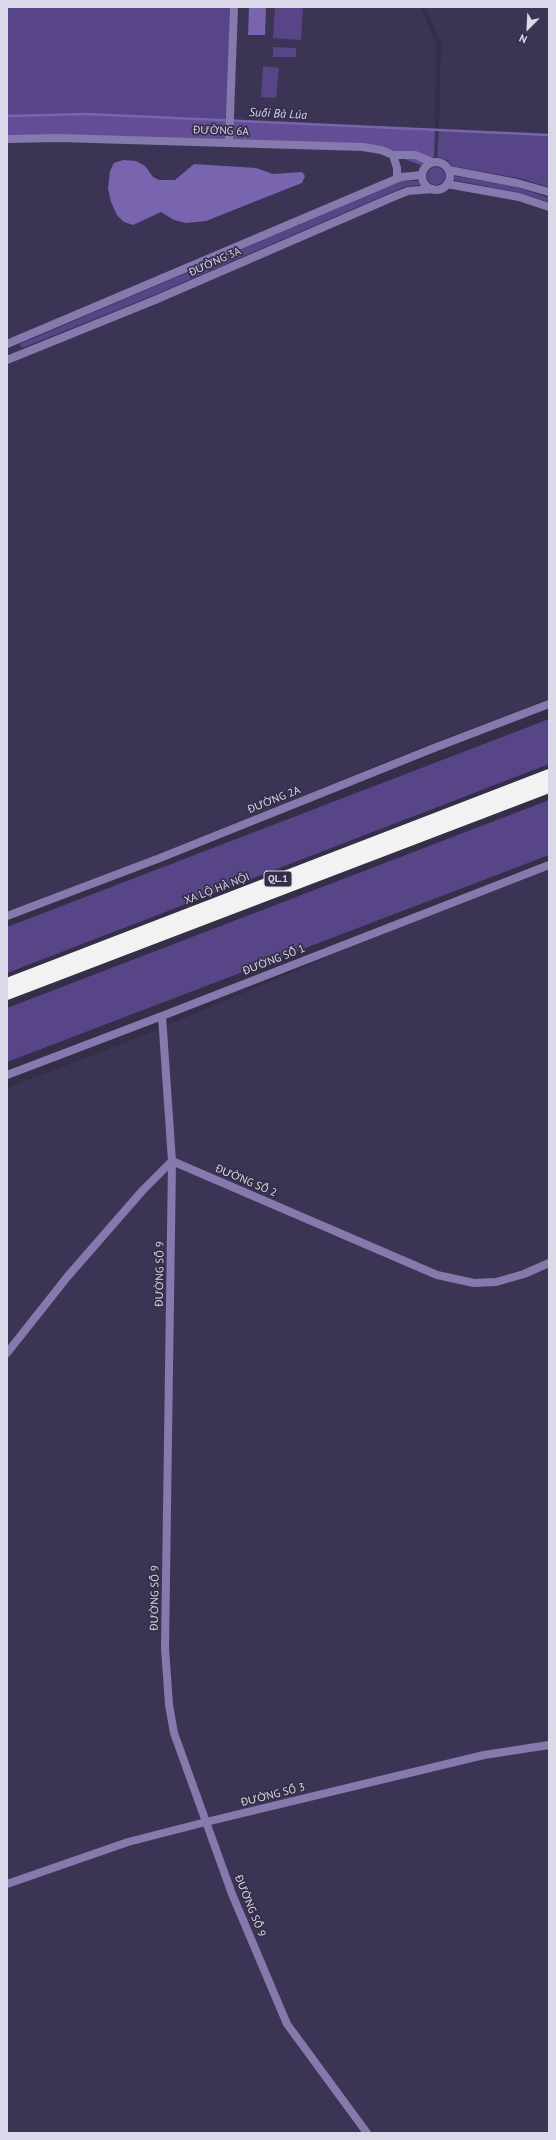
<!DOCTYPE html>
<meta charset="utf-8">
<style>
body{margin:0}
#map{position:relative;width:556px;height:2140px;overflow:hidden;background:#342e48;font-family:"PT Sans",sans-serif}
canvas{display:block}
.frame{position:absolute;inset:0;border:8px solid #dbd8e9;pointer-events:none}
.north{position:absolute;left:508px;top:8px;width:40px;height:40px;-webkit-text-stroke:3px #342e48;paint-order:stroke;rotate:204deg;font-size:11px;font-weight:700;line-height:16px;text-align:center;color:#dbd8e9}
.north::after{content:'';display:block;margin:auto;width:14px;height:18px;background:#dbd8e9;clip-path:polygon(50% 0,100% 100%,50% 72%,0 100%)}
</style>
<div id="map">
<canvas width="556" height="2140"></canvas>
<div class="frame"></div>
<div class="north">N</div>
</div>
<script>
const context = document.querySelector('canvas').getContext('2d');
context.lineJoin = 'round';
function paint(path, color) { context.fillStyle = color; context.fill(path, 'evenodd'); }
const poly = rows => new Path2D(rows.map(r => 'M' + r).join(''));
function strokePath(path, color, width, dash) { context.strokeStyle = color; context.lineWidth = width; context.lineCap = dash ? 'butt' : 'round'; context.setLineDash(dash || []); context.stroke(path); }
function write(font, color, halo, rows, align = 'center') {
  context.font = font + ' "PT Sans",sans-serif'; context.lineWidth = 3.5; context.setLineDash([]); context.textBaseline = 'middle'; context.strokeStyle = halo; context.fillStyle = color; for (const [text, x, y, turn = 0] of rows) {
    context.save(); context.translate(x, y); context.rotate((+turn || 0) * Math.PI / 180); context.textAlign = isNaN(turn) ? turn : align; if (halo) context.strokeText(text, 0, 0); context.fillText(text, 0, 0); context.restore();
  }
}
paint(poly([
 [237,7,421,7,436,44,435,129,439,130,441,43,425,7,549,7,549,135,439,130,437,157,549,187,549,699,430,744,115,872,7,911,7,116,87,114,233,120],
 [549,868,549,2133,7,2133,7,1088,135,1039,408,923]
]), '#3c3455');
paint(poly([
 [7,7,230,7,227,120,87,114,7,116],
 [275,7,303,7,301,40,273,38],
 [273,47,296,48,296,57,273,57],
 [263,66,279,68,276,98,261,97],
 [439,130,549,135,549,187,518,178,452,166,447,160,437,157],
 '427 176a9 9 0 1 1 18 0a9 9 0 1 1-18 0Z',
 [455,176,516,187,549,198,549,202,521,193,454,180],
 [402,181,418,181,420,185,406,186,154,295,22,348,20,344],
 [549,719,549,764,7,973,7,927],
 [549,800,549,855,7,1062,7,1008]
]), '#584588');
paint(poly([
 [87,114,435,129,434,157,428,158,421,165,363,144,59,135,7,136,7,116]
]), '#624d96');
paint(poly([
 [249,7,266,7,265,35,248,35],
 [123,160,136,161,145,166,153,177,159,180,175,180,194,164,256,168,273,174,302,172,305,176,302,183,294,186,206,221,186,223,174,220,161,212,133,225,124,222,117,215,111,202,108,188,110,171,114,163]
]), '#7864af');
strokePath(poly([
 [7,116,87,114,549,135]
]), '#7864af', 2.5);
strokePath(poly([
 [7,139,59,138,363,147,381,150,393,155,415,155,432,162],
 [229,142,234,7],
 [393,155,397,168,397,178],
 '422 176a14 14 0 1 1 28 0a14 14 0 1 1-28 0Z',
 [449,170,517,183,549,192],
 [447,184,519,197,549,207],
 [7,344,401,177,422,175],
 [7,360,155,300,393,197,408,191,433,189],
 [7,916,160,858,434,748,549,704],
 [162,1016,172,1161,165,1648,169,1705,174,1733,232,1894,287,2024,367,2133],
 [7,1075,162,1016,549,865],
 [7,1353,68,1276,143,1190,172,1161,437,1275,474,1283,496,1282,524,1274,549,1263],
 [7,1884,128,1842,206,1822,484,1755,549,1745]
]), '#8579ad', 8);
strokePath(poly([
 [7,984,549,775],
 [7,994,549,787]
]), '#f2f2f2', 12);
for (const [x, y, w] of [
 [278,879,28]
]) { const box = new Path2D(); box.roundRect(x - w / 2, y - 8, w, 16, 3); context.fillStyle = '#342e48'; context.fill(box); strokePath(box, '#dbd8e9', 1); }
write('bold 10px', '#dbd8e9', null, [
 ["QL.1",278,879]
]);
write('11px', '#dbd8e9', '#342e48', [
 ["ĐƯỜNG 6A",221,131,2],
 ["ĐƯỜNG 3A",215,262,-24],
 ["ĐƯỜNG 2A",274,800,-22],
 ["XA LỘ HÀ NỘI",217,889,-21],
 ["ĐƯỜNG SỐ 1",274,960,-21],
 ["ĐƯỜNG SỐ 2",246,1181,23],
 ["ĐƯỜNG SỐ 9",160,1274,-89],
 ["ĐƯỜNG SỐ 9",155,1598,-89],
 ["ĐƯỜNG SỐ 3",273,1795,-14],
 ["ĐƯỜNG SỐ 9",250,1906,68]
]);
write('italic 12px', '#dcd3fd', '#342e48', [
 ["Suối Bà Lúa",278,114,3]
]);
</script>
